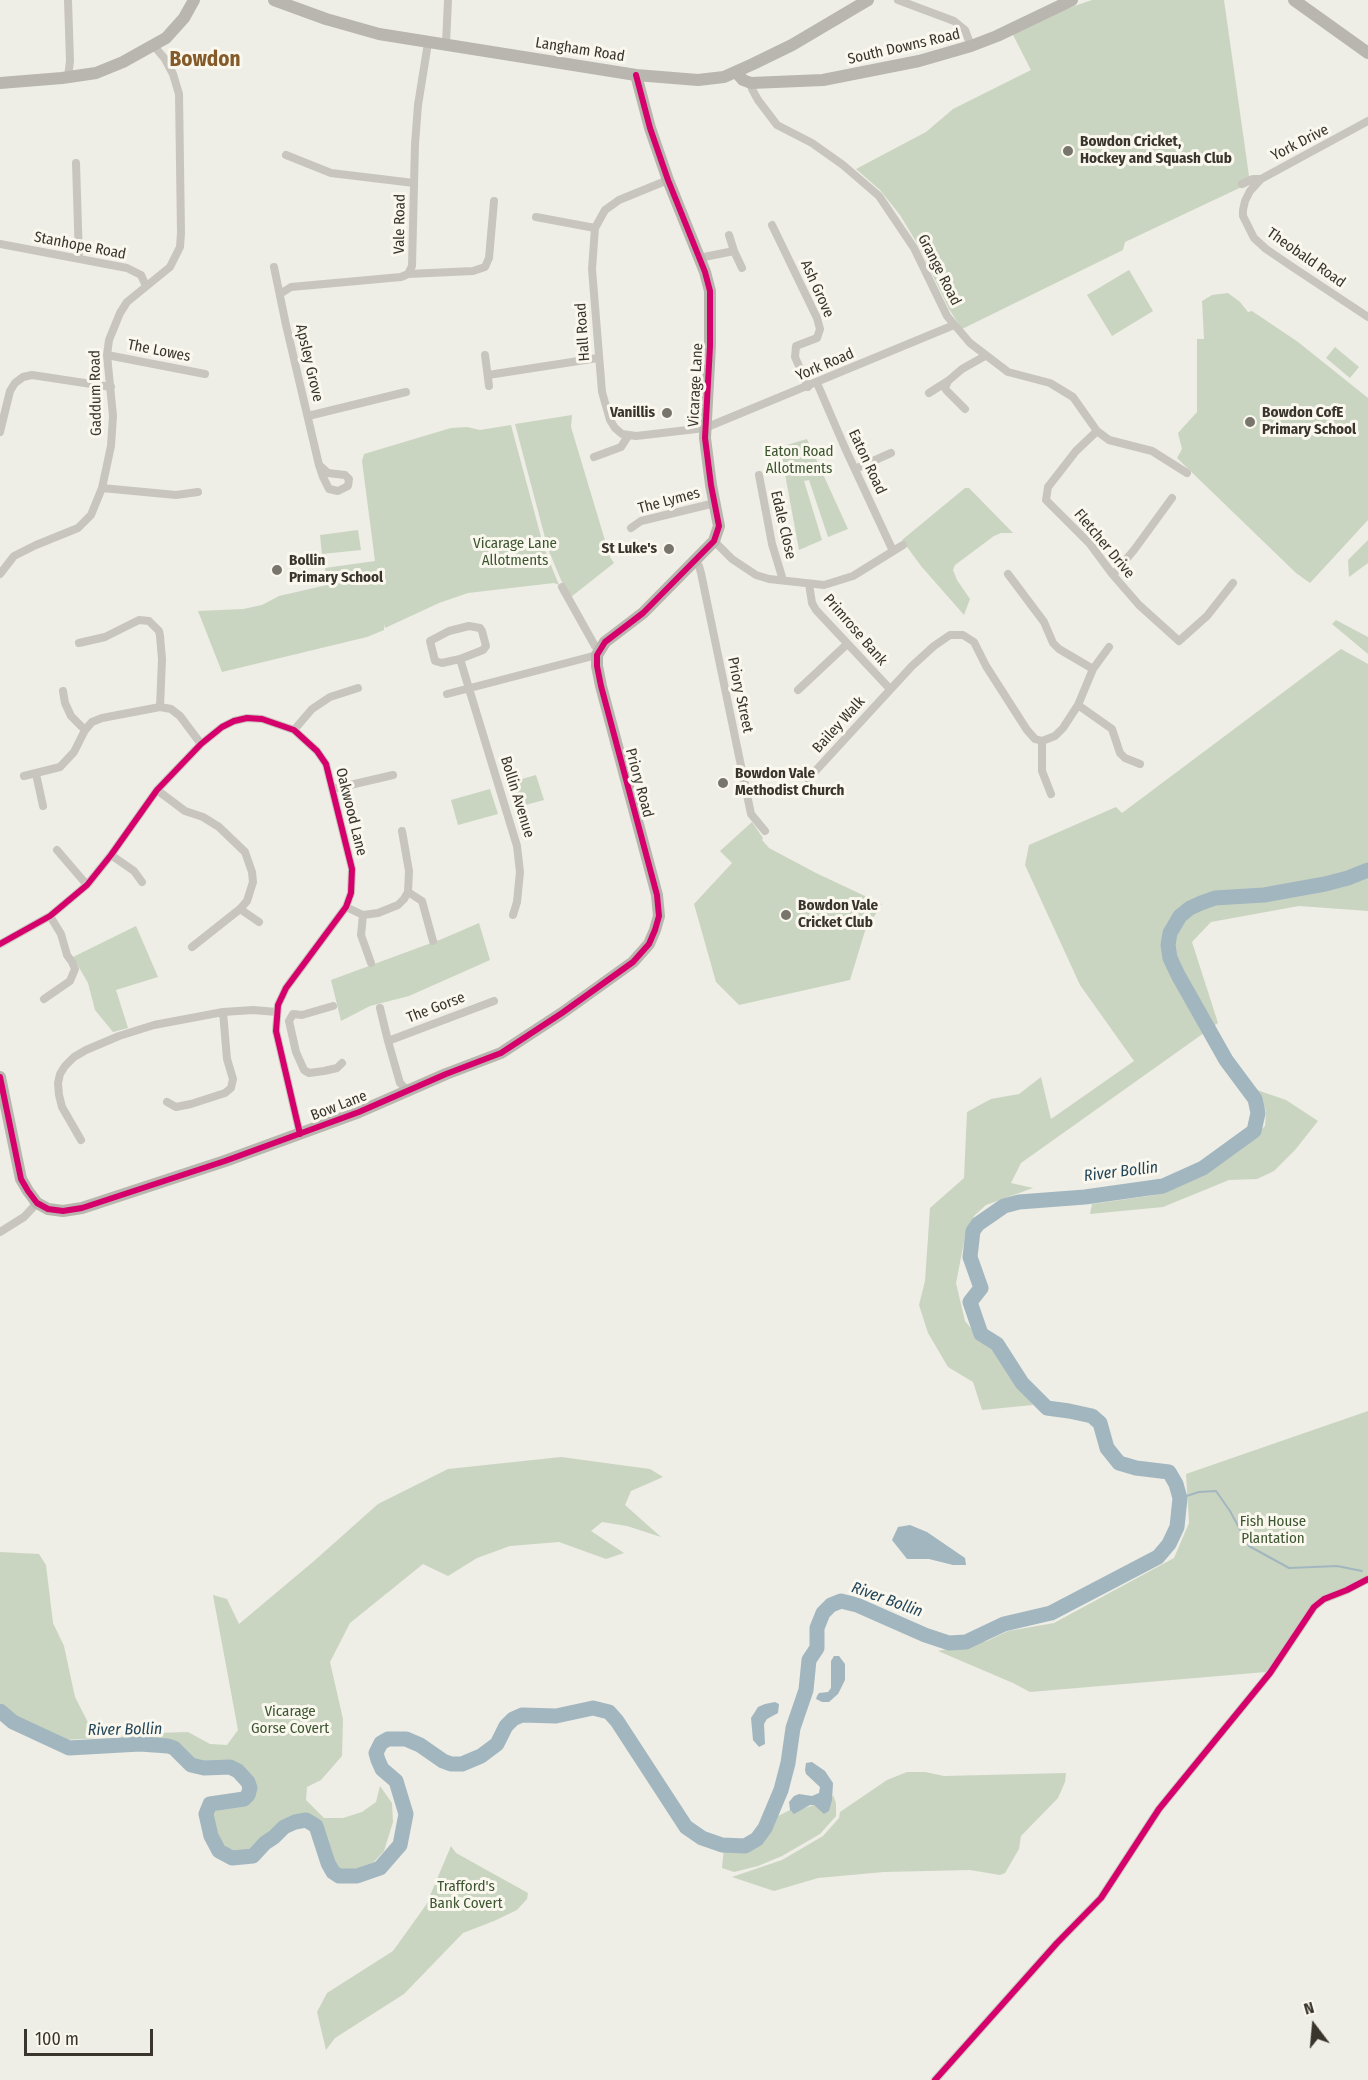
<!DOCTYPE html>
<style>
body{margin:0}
#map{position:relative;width:1368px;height:2080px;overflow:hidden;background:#eeede6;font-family:"Fira Sans Condensed",sans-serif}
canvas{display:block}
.north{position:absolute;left:1284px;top:1996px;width:60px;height:60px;-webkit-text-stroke:4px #faf8ee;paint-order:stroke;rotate:344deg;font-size:16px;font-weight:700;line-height:24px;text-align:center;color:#39342c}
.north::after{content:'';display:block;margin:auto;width:21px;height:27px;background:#39342c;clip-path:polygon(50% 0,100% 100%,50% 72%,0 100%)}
.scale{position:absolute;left:24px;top:2029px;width:129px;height:27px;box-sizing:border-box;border:3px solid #39342c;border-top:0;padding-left:8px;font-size:18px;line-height:21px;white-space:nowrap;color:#39342c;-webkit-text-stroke:4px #faf8ee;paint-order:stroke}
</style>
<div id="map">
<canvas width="1368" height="2080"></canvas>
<div class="north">N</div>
<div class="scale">100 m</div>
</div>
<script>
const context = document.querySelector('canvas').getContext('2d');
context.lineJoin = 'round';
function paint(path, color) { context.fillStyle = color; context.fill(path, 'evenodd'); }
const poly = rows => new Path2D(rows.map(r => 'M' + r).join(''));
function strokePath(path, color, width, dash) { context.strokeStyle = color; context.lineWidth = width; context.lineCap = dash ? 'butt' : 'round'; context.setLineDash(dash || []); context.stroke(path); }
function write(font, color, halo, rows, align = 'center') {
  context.font = font + ' "Fira Sans Condensed",sans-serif'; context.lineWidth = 6; context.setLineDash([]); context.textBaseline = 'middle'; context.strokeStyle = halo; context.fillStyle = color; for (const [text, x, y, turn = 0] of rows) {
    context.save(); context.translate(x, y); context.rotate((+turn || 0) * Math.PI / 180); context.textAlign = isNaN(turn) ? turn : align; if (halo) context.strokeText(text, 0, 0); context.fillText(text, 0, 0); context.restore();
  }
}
paint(poly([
 [1092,0,1224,0,1250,183,1125,242,1123,250,962,329,949,309,918,245,900,215,880,190,856,169,926,132,953,109,1031,70,1012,33,1051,14],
 [1129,270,1153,311,1112,336,1087,295],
 [1228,293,1240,302,1248,312,1252,311,1298,342,1368,398,1368,520,1310,583,1296,573,1177,458,1182,449,1178,433,1197,412,1197,339,1204,339,1202,301,1212,295],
 [1335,347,1359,367,1350,378,1326,358],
 [572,415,571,427,610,557,614,563,571,597,561,580,548,549,515,424],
 [511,425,544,548,559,585,554,583,468,593,439,603,385,628,384,624,384,630,367,637,222,672,198,611,243,609,262,605,279,596,327,585,325,568,375,561,362,461,364,454,451,428,467,427,480,430],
 [807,439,848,529,828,537,809,480,804,481,822,540,799,550,780,447],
 [965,488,969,488,1013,533,1001,533,994,536,955,565,953,570,957,580,970,599,964,615,921,566,902,540],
 [358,530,361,550,322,554,320,535],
 [1368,540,1368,563,1349,577,1348,560],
 [1336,620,1368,637,1368,654,1332,624],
 [1341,649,1368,664,1368,911,1299,906,1211,922,1192,942,1218,1023,1021,1163,1011,1183,1033,1188,986,1205,974,1216,965,1237,956,1283,965,1321,980,1339,996,1347,1005,1369,1033,1405,982,1410,973,1382,948,1367,928,1333,919,1305,925,1281,930,1208,964,1178,967,1112,991,1099,1019,1094,1041,1077,1051,1119,1134,1061,1080,985,1025,865,1029,845,1116,807,1122,813],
 [536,775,544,800,518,807,511,782],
 [490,789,498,814,458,825,451,800],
 [752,822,763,838,762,840,769,848,816,873,882,904,865,931,850,980,739,1005,716,982,694,904,732,863,720,851],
 [479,923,490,960,409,996,370,1006,341,1021,331,980,442,939],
 [136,926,158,977,116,990,128,1028,113,1032,95,1010,88,983,73,957],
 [1257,1090,1286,1100,1318,1121,1295,1150,1274,1171,1257,1179,1229,1180,1163,1207,1090,1214,1092,1204,1155,1195,1207,1172,1243,1148,1265,1126,1266,1111],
 [1368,1411,1368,1576,1345,1588,1321,1597,1266,1672,1030,1692,1013,1683,938,1651,987,1641,1008,1631,1054,1623,1174,1558,1189,1523,1186,1474],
 [561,1457,650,1469,663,1477,631,1491,625,1505,661,1537,627,1526,602,1522,591,1531,624,1553,606,1559,559,1542,510,1546,477,1558,448,1576,423,1564,350,1623,330,1662,343,1719,342,1756,321,1780,307,1787,306,1800,324,1818,343,1818,362,1812,376,1802,380,1786,392,1803,393,1822,384,1851,374,1862,358,1869,340,1873,332,1865,321,1831,315,1822,306,1816,278,1823,252,1852,235,1855,221,1842,213,1824,215,1808,254,1792,253,1779,240,1765,214,1763,201,1765,183,1749,169,1742,119,1742,123,1734,188,1732,210,1744,227,1745,238,1730,213,1595,227,1599,239,1624,314,1561,378,1504,448,1469],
 [0,1552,39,1554,46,1565,53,1623,64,1646,75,1697,96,1738,66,1740,18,1718,0,1703],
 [907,1772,925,1772,944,1776,1066,1773,1065,1782,1058,1798,1021,1836,1019,1849,1005,1873,1000,1875,970,1870,884,1872,818,1878,774,1891,732,1877,782,1860,823,1836,839,1818,840,1812,887,1780],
 [833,1795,836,1803,836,1816,820,1834,782,1856,758,1866,734,1872,722,1868,724,1847,746,1850,761,1840,776,1817,790,1810,792,1812,814,1805,826,1813],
 [451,1846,456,1853,528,1893,527,1899,517,1910,494,1921,463,1933,404,1994,335,2038,326,2050,317,2012,327,1993,393,1951,426,1905]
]), '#cad5c1');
paint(poly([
 [910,1525,927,1532,965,1558,966,1565,953,1565,929,1559,907,1559,892,1540,898,1527],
 [834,1656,839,1656,845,1664,845,1680,838,1694,829,1702,822,1702,816,1699,817,1696,819,1693,828,1692,831,1688,831,1661],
 [775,1702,779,1704,778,1713,767,1719,764,1724,765,1744,759,1747,753,1740,751,1718,758,1707,765,1704],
 [812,1762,825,1771,833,1783,832,1800,829,1811,824,1814,814,1805,810,1805,794,1814,790,1810,789,1802,794,1796,799,1794,812,1796,819,1793,820,1787,806,1774,805,1770,806,1763]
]), '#a2b6bf');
strokePath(poly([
 [1180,1498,1199,1492,1216,1491,1230,1511,1249,1546,1289,1568,1337,1566,1362,1571]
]), '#a2b6bf', 2);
strokePath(poly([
 [0,1711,13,1722,69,1748,140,1744,168,1746,174,1748,191,1765,204,1768,230,1767,238,1771,248,1782,250,1788,248,1795,244,1799,210,1804,206,1814,211,1836,219,1851,232,1858,253,1856,265,1843,274,1837,284,1827,295,1822,306,1820,316,1826,328,1863,333,1872,339,1876,357,1876,380,1868,400,1845,406,1814,396,1781,382,1769,378,1760,376,1753,381,1743,388,1739,406,1739,420,1745,443,1761,451,1764,462,1764,481,1756,497,1744,506,1726,513,1719,522,1715,556,1716,593,1708,609,1712,617,1721,686,1827,702,1838,722,1845,745,1846,757,1839,765,1828,781,1790,788,1763,793,1728,806,1690,809,1660,817,1648,817,1628,823,1613,831,1605,841,1601,857,1605,925,1635,949,1643,966,1642,1004,1624,1051,1613,1158,1557,1169,1544,1177,1527,1180,1498,1176,1484,1169,1472,1136,1468,1119,1463,1107,1448,1100,1423,1092,1416,1069,1411,1047,1408,1022,1383,997,1344,981,1334,970,1302,981,1288,970,1257,973,1231,978,1224,1004,1206,1019,1202,1085,1197,1163,1186,1203,1168,1254,1131,1258,1113,1255,1099,1226,1060,1178,975,1170,958,1168,945,1170,933,1180,916,1190,908,1201,903,1215,898,1264,895,1325,884,1348,878,1368,870]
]), '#a2b6bf', 15);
strokePath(poly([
 [898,0,954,21,965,30,971,46],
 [446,44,448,0],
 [68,77,70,61,68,0],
 [751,83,752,89,758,100,777,125,812,143,843,165,879,196,914,248,947,316,970,343,1008,372,1050,383,1073,397,1097,431,1109,440,1152,451,1187,473],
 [286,155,331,173,414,183],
 [76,163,79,259],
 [1261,179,1250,191,1245,201,1243,210,1243,216,1254,238,1266,249,1294,268,1368,317],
 [668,180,619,200,605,210,595,228,592,269,602,392,610,420,615,428,622,434,636,436,705,428,954,325],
 [1242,184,1253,179,1261,179,1368,121],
 [536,217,595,228],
 [772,225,817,318,820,329,817,338,796,346,795,357,808,387],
 [0,244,127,268,141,275,146,286],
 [734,251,742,268],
 [699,258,734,251,729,235],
 [274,267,286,325,319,465,323,477,329,489,338,491,348,486,349,479,345,475,328,473,319,465],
 [408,274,473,271,485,267,489,258,494,201],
 [280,294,291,287,401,277,408,274,412,266,415,144,418,105,428,43],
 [107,355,205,374],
 [485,355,489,386],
 [488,375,598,358],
 [948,381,945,388,947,391,965,409],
 [817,383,845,448,893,551],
 [929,393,948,381,962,369,985,356],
 [308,416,406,392],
 [1097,431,1076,451,1048,487,1046,500,1090,544,1113,575,1139,605,1179,641,1207,616,1233,583],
 [0,432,10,391,15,383,23,377,32,375,111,387],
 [594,457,621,447,628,436],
 [855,469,891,453],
 [759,475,772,544,783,580],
 [102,488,176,495,198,492],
 [631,528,641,521,715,503],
 [714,541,732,559,756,575,769,579,824,585,853,576,903,545],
 [695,562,699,566,701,573,751,814,765,831],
 [0,574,14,556,36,545,78,528,91,515,102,488,111,446,113,416,107,355,109,340,120,313,127,302,170,267,180,247,181,233,179,94,173,74,165,59,154,46],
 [1008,574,1044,622,1053,643,1059,649,1093,669],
 [1113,575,1134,550,1172,498],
 [809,584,812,603,816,610,890,689],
 [562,587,595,646,600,648],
 [469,626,480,628,482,631,486,646,483,650,460,659,442,663,435,661,430,641,449,631,469,626],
 [79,643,105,637,139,620,149,621,159,631,160,636,162,659,160,707],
 [460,659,517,846,520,872,517,902,513,915],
 [798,690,846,645],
 [63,691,65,703,71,716,85,730],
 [447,694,597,655],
 [1078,705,1112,729,1120,753,1125,758,1140,764],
 [294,730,312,709,330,697,358,688],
 [1042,741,1042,771,1051,794],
 [36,774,43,806],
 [24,776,60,767,74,752,85,730,92,722,102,718,160,707,171,709,180,716,201,744],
 [808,779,912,666,934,646,950,635,963,635,974,642,986,666,1027,730,1035,739,1042,741,1055,736,1063,728,1078,705,1093,669,1109,647],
 [333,789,393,775],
 [157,790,185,811,203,817,219,827,245,852,252,872,253,882,247,901,240,909,192,947],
 [57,850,87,885],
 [111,855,134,871,142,882],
 [408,892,422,901,433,941],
 [346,907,363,915,378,913,398,905,404,899,408,892,409,871,402,831],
 [240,909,259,922],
 [363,915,361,935,371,963],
 [0,944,50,916,87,885,111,855,157,790,201,744,222,727,234,721,247,718,262,719,294,730,317,751,326,764,352,869,351,893,346,907,286,988,278,1005,276,1031,300,1134],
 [44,999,70,981,75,969,72,962,67,955,61,934,50,916],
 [333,1006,302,1015,293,1014,289,1021,296,1052,304,1070,309,1073,324,1071,337,1068,342,1063],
 [380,1008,388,1041],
 [408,1091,400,1083,388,1041,494,1001],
 [167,1102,176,1107,191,1104,225,1093,231,1088,233,1079,227,1059,223,1012],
 [81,1140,62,1107,59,1095,58,1083,60,1074,65,1066,74,1057,86,1050,119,1036,154,1025,223,1012,253,1010,277,1012],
 [0,1232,24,1217,37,1203],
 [935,2080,1057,1943,1101,1898,1159,1809,1270,1673,1314,1607,1324,1599,1347,1590,1368,1579]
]), '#c8c5be', 8);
strokePath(poly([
 [274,0,326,19,379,34,636,75,698,80,724,77,753,64,792,45,868,0],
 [1294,0,1368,53],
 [736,72,743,80,751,83,823,80,919,61,971,46,997,36,1072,0],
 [0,83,62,78,96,73,123,62,166,38,184,18,194,0],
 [0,1077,21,1179,28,1191,37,1203,48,1209,63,1211,82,1208,225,1161,359,1112,446,1074,501,1053,562,1013,633,962,649,944,655,930,659,916,657,895,601,686,597,666,597,655,605,642,643,613,714,541,719,526,711,485,705,438,710,346,710,291,705,272,668,180,650,128,636,75]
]), '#b8b6ae', 12);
strokePath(poly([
 [0,944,50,916,87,885,111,855,157,790,201,744,222,727,234,721,247,718,262,719,294,730,317,751,326,764,352,869,351,893,346,907,286,988,278,1005,276,1031,300,1134],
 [0,1077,21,1179,28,1191,37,1203,48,1209,63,1211,82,1208,225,1161,359,1112,446,1074,501,1053,562,1013,633,962,649,944,655,930,659,916,657,895,601,686,597,666,597,655,605,642,643,613,714,541,719,526,711,485,705,438,710,346,710,291,705,272,668,180,650,128,636,75],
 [935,2080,1057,1943,1101,1898,1159,1809,1270,1673,1314,1607,1324,1599,1347,1590,1368,1579]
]), '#d6006c', 6);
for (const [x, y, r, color] of [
 [1068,151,6,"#78756d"],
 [667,413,6,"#78756d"],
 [1250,422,6,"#78756d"],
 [669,549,6,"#78756d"],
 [277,570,6,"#78756d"],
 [723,783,6,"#78756d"],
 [786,915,6,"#78756d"]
]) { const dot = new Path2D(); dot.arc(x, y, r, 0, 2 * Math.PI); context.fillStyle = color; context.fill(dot); strokePath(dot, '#faf8ee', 2); }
write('15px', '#39342c', '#faf8ee', [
 ["South Downs Road",904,47,-13],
 ["Langham Road",580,50,9],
 ["York Drive",1300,143,-27],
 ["Vale Road",400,224,-89],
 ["Stanhope Road",80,246,11],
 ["Theobald Road",1306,258,35],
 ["Grange Road",939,270,63],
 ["Ash Grove",817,289,66],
 ["Hall Road",583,332,-94],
 ["The Lowes",159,351,11],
 ["Apsley Grove",309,363,77],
 ["York Road",825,365,-23],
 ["Vicarage Lane",696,385,-87],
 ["Gaddum Road",96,393,-91],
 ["Eaton Road",867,462,65],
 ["The Lymes",669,501,-15],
 ["Edale Close",783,525,77],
 ["Fletcher Drive",1104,544,50],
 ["Primrose Bank",855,630,49],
 ["Priory Street",740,695,78],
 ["Bailey Walk",839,725,-48],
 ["Priory Road",639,783,75],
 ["Bollin Avenue",517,797,73],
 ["Oakwood Lane",351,812,76],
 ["The Gorse",436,1008,-21],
 ["Bow Lane",339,1106,-21]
]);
write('bold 15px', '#39342c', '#faf8ee', [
 ["Bowdon Cricket,",1080,142],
 ["Hockey and Squash Club",1080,159],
 ["Vanillis",655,413,"right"],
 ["Bowdon CofE",1262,413],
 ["Primary School",1262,430],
 ["St Luke's",657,549,"right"],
 ["Bollin",289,561],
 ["Primary School",289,578],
 ["Bowdon Vale",735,774],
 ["Methodist Church",735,791],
 ["Bowdon Vale",798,906],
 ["Cricket Club",798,923]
], 'left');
write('15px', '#3d5631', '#faf8ee', [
 ["Eaton Road",799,452],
 ["Allotments",799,469],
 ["Vicarage Lane",515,544],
 ["Allotments",515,561],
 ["Fish House",1273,1522],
 ["Plantation",1273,1539],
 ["Vicarage",290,1712],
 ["Gorse Covert",290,1729],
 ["Trafford's",466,1887],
 ["Bank Covert",466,1904]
]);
write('italic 16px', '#234559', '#faf8ee', [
 ["River Bollin",1121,1172,-7],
 ["River Bollin",887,1600,20],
 ["River Bollin",125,1730,-1]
]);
write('bold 21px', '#845a29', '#faf8ee', [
 ["Bowdon",205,60]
]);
</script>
